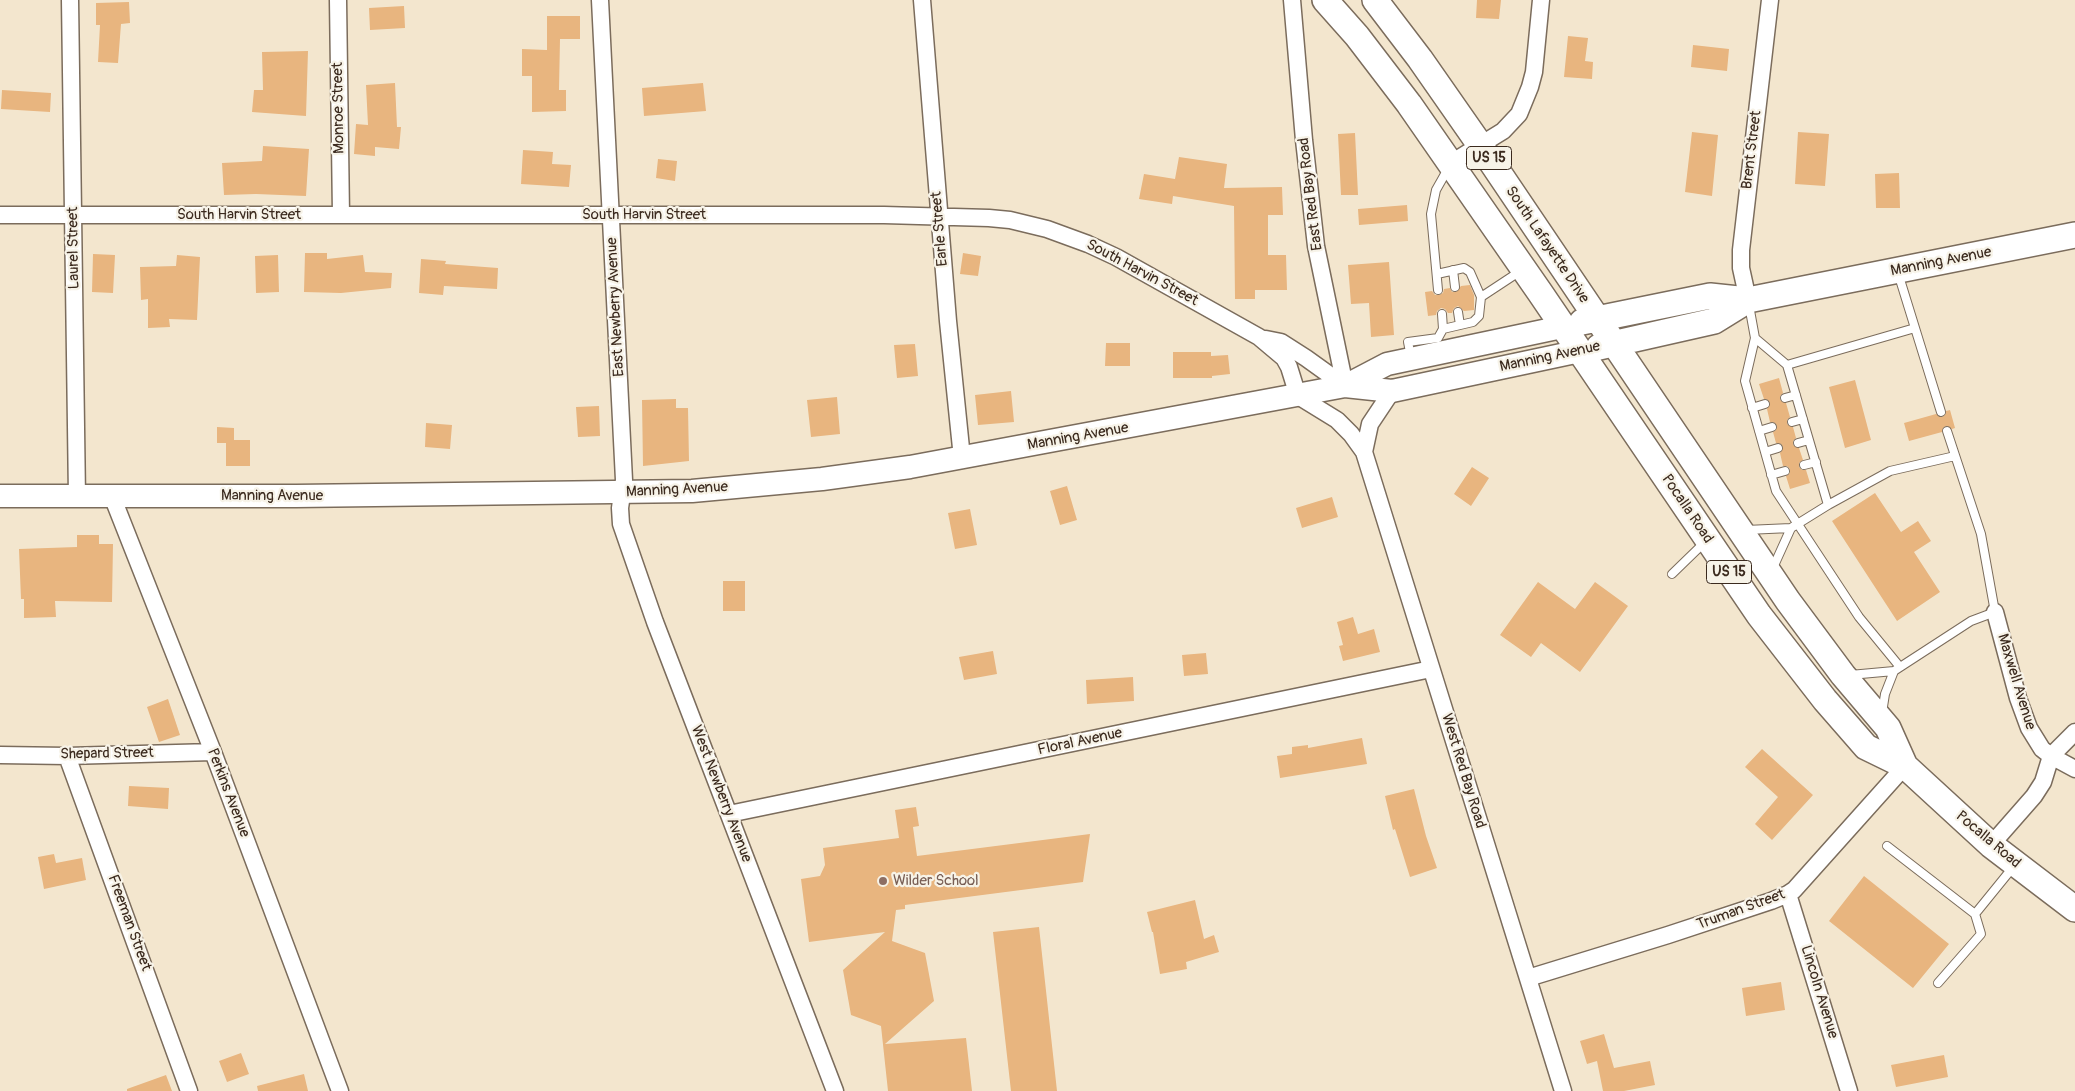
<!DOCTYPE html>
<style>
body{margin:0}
canvas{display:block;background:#f3e6ce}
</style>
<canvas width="2075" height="1091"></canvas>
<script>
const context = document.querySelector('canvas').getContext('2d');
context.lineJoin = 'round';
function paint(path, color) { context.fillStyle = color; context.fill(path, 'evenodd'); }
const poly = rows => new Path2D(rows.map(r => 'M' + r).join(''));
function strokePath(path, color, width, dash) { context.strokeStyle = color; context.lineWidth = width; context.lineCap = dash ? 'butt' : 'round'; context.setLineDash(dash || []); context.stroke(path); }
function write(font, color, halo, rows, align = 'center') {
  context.font = font + ' Pangolin,sans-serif'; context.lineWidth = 4.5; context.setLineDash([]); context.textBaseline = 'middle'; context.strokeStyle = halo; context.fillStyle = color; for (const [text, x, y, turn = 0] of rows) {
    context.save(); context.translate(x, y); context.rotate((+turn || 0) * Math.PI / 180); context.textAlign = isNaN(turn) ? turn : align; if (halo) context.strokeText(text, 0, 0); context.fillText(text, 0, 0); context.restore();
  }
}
paint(poly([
 [1477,0,1501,0,1499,19,1476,18],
 [129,2,130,23,121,24,118,63,98,62,100,25,96,25,96,3],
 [404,6,405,28,370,30,369,8],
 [547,16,580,16,580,39,560,39,559,90,566,90,566,111,532,112,532,76,522,76,522,49,547,50],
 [1568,36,1588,38,1585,61,1593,62,1592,79,1564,77],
 [1693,45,1729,49,1727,71,1691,67],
 [308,51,306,116,252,112,254,90,263,90,262,52],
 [395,83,397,127,401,127,399,149,375,147,375,156,354,154,356,124,368,125,366,85],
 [703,83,706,111,644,116,642,88],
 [2,90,51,93,50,112,1,109],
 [1692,132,1718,135,1712,196,1685,192],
 [1798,132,1829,134,1825,186,1795,184],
 [1355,133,1358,195,1341,195,1338,134],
 [263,146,309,149,306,196,256,194,224,195,222,163,262,161],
 [523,150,553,152,552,164,571,165,569,187,521,184],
 [1179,157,1227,164,1224,188,1282,187,1283,215,1268,215,1268,255,1286,255,1287,290,1255,290,1255,299,1235,299,1234,206,1173,196,1172,204,1139,199,1144,174,1175,179],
 [658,159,677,161,675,181,656,178],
 [1899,173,1900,208,1876,208,1875,174],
 [1407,205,1408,221,1359,225,1358,209],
 [305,253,327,253,327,259,363,255,365,272,392,273,391,288,341,293,304,292],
 [963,253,981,256,978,276,960,274],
 [93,254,115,255,113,293,92,292],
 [177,255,200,257,197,320,169,319,170,327,148,328,148,299,141,300,140,267,176,266],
 [278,255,279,292,256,293,255,256],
 [421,259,446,261,445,264,498,268,497,289,444,286,443,295,419,293],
 [1389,262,1394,335,1371,337,1369,303,1351,304,1348,265],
 [1470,285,1474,295,1474,310,1464,311,1458,306,1454,308,1452,313,1448,313,1445,309,1441,308,1437,311,1436,315,1428,316,1425,292,1432,291,1435,295,1439,295,1443,293,1444,289,1450,288,1452,292,1456,292,1461,286],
 [1106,343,1130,343,1130,366,1105,366],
 [915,344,918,376,897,378,894,345],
 [1173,352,1211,352,1211,356,1228,355,1230,374,1212,376,1212,378,1173,378],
 [1779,378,1783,393,1780,396,1780,400,1786,403,1790,417,1787,420,1787,424,1793,427,1796,438,1793,441,1793,445,1799,448,1803,460,1799,463,1799,467,1802,470,1806,470,1810,483,1790,489,1786,476,1790,473,1790,469,1787,466,1783,466,1780,453,1783,447,1781,444,1776,443,1773,432,1776,430,1777,426,1775,423,1770,422,1767,409,1770,403,1768,400,1764,399,1759,384],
 [1855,380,1871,440,1845,448,1829,387],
 [1011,391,1014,422,978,425,975,395],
 [837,397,840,434,811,437,807,400],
 [676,399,676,408,688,408,689,461,643,466,642,400],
 [599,406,600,436,578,437,576,407],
 [1950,410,1955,428,1952,429,1946,426,1943,428,1942,432,1909,441,1904,423,1936,414,1942,417,1945,415,1946,411],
 [426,423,452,425,450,449,425,447],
 [217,427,234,428,234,440,250,440,250,466,226,466,226,443,217,443],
 [1472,467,1489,478,1471,506,1454,494],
 [1067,486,1077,520,1060,525,1050,491],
 [1875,493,1901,532,1918,521,1931,541,1914,552,1940,592,1897,621,1832,521],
 [1332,497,1338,517,1302,528,1296,508],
 [970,509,977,545,955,549,948,513],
 [77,535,99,535,99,544,113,544,112,602,55,601,56,617,24,618,24,599,21,599,19,549,77,547],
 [723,581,745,581,745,611,723,611],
 [1538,582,1575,609,1595,582,1628,606,1580,672,1541,643,1531,657,1500,635],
 [1353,617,1358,634,1374,629,1380,652,1343,661,1339,646,1343,645,1337,622],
 [993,651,997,674,964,680,959,657],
 [1206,653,1208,674,1184,676,1182,655],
 [1133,677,1134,701,1087,704,1086,680],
 [168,699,180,735,159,742,147,707],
 [1362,738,1367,764,1280,778,1277,756,1292,754,1292,747,1308,745,1308,748],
 [1762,749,1813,795,1772,840,1755,824,1778,797,1745,767],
 [129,786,169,788,168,809,128,806],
 [1414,789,1426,836,1437,868,1410,877,1395,829,1393,830,1385,796],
 [916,807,919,826,913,827,917,856,1090,834,1083,882,905,905,905,909,896,910,892,941,925,953,934,1001,885,1044,966,1038,972,1091,888,1091,881,1026,851,1015,843,970,885,932,809,942,801,879,820,876,825,865,823,848,899,838,895,810],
 [54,854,56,863,82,858,86,880,44,889,38,857],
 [1864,876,1949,944,1913,988,1829,921],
 [1195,900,1204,939,1214,935,1219,952,1186,962,1187,969,1160,974,1153,932,1152,932,1147,912],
 [1039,927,1057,1091,1011,1091,993,932],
 [1781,982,1785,1010,1746,1016,1742,988],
 [1604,1034,1614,1068,1650,1061,1655,1085,1624,1091,1603,1091,1597,1061,1587,1064,1580,1041],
 [241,1053,249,1074,227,1082,219,1061],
 [1944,1055,1948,1077,1896,1087,1891,1065],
 [304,1074,308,1091,258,1091,257,1086],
 [166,1075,172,1091,127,1091,127,1089]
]), '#e8b57f');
const lane = poly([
 [1453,270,1455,287],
 [1898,273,1941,412],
 [1437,274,1464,268,1470,272,1481,297,1522,270],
 [1438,290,1431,214,1436,190,1449,167],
 [1749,305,1755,338,1745,381,1776,491,1859,617,1900,667],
 [1458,312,1460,325],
 [1443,329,1473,322,1479,316,1481,297],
 [1755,338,1787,365,1828,505],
 [1411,357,1408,342,1438,338,1443,329,1442,314],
 [1787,365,1915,328],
 [1785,398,1796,395],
 [1752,408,1765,404],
 [1792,422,1803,419],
 [1759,431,1772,427],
 [1798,443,1809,440],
 [1765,452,1778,448],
 [1804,465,1816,462],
 [1771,475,1785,471],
 [1746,530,1791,528,1828,505,1890,471,1955,456],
 [1772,570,1791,528],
 [1672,574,1705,542],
 [1850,675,1894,671,1971,621,1995,612,1981,534,1947,431],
 [1882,713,1885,694,1894,671],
 [1887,846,1975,914],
 [1938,983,1981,934,1975,914,2014,866]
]);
const street = poly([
 [70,0,77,497],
 [338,0,341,215],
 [600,0,624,480,620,508,621,524,655,622,835,1091],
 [922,0,948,321,962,458],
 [1292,0,1304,140,1316,246,1345,386],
 [1451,163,1503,131,1519,114,1530,87,1534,72,1541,0],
 [0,215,884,215,989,218,1010,220,1047,229,1088,244,1116,257,1259,337,1284,358,1289,367,1298,396,1337,420,1351,434,1364,452,1563,1091],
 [1748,300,1741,268,1741,250,1770,0],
 [1266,339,1281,342,1306,358,1345,386],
 [1364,452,1370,424,1392,391],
 [112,496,213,752,340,1091],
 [2075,732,2051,756,2075,769],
 [0,755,67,756,213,752],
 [67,756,189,1091],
 [729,814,1431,669],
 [1991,845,2034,796,2043,782,2051,756,2042,749,2029,728,2018,698,1995,612],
 [1788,894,1849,1091],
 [1528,978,1668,935,1771,901,1788,894,1794,890,1905,766]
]);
const secondary = poly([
 [1345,386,1387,364,1562,327],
 [0,496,296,496,692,491,822,479,910,467,1345,386,1392,391,1580,351]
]);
const primary = poly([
 [1325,0,1357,36,1409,104,1541,294,1759,615,1825,700,1866,747,1905,766,1991,845,2075,909],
 [1375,0,1420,59,1480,145,1788,601,1843,675,1888,728,1905,766],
 [1582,322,1710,296,1748,300,2075,235],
 [1599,347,1714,321,1748,300]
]);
strokePath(lane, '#7b6c5c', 10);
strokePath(street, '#7b6c5c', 19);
strokePath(secondary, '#7b6c5c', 25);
strokePath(primary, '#7b6c5c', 28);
strokePath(lane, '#fff', 8);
strokePath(street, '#fff', 16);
strokePath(secondary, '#fff', 22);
strokePath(primary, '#fff', 25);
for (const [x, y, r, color] of [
 [883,881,5,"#8d6e63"]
]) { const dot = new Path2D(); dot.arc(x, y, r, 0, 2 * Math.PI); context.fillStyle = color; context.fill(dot); strokePath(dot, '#f7f3e8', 2); }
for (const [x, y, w] of [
 [1489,158,45],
 [1729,572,45]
]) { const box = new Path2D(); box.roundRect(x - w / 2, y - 11.5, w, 23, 4); context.fillStyle = '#f7f3e8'; context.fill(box); strokePath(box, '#3b2a1e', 1); }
write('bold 14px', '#3b2a1e', null, [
 ["US 15",1489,158],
 ["US 15",1729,572]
]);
write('15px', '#3b2a1e', '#f7f3e8', [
 ["Monroe Street",339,108,-91],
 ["Brent Street",1752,150,-83],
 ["East Red Bay Road",1311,194,-97],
 ["South Harvin Street",239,215],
 ["South Harvin Street",644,215],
 ["Earle Street",940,229,-95],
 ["South Lafayette Drive",1547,245,56],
 ["Laurel Street",74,248,-91],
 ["Manning Avenue",1941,262,-11],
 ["South Harvin Street",1142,273,28],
 ["East Newberry Avenue",616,307,-93],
 ["Manning Avenue",1550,357,-12],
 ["Manning Avenue",1078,437,-10],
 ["Manning Avenue",677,490,-3],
 ["Manning Avenue",272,496],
 ["Pocalla Road",1687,509,56],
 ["Maxwell Avenue",2016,682,73],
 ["Floral Avenue",1080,742,-12],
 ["Shepard Street",107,754,-1],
 ["West Red Bay Road",1463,771,73],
 ["Perkins Avenue",228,793,69],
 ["West Newberry Avenue",721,794,69],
 ["Pocalla Road",1988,840,40],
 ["Truman Street",1741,910,-20],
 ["Freeman Street",129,923,70],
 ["Lincoln Avenue",1819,992,73]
]);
write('15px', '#785e54', '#f7f3e8', [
 ["Wilder School",893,881]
], 'left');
</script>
